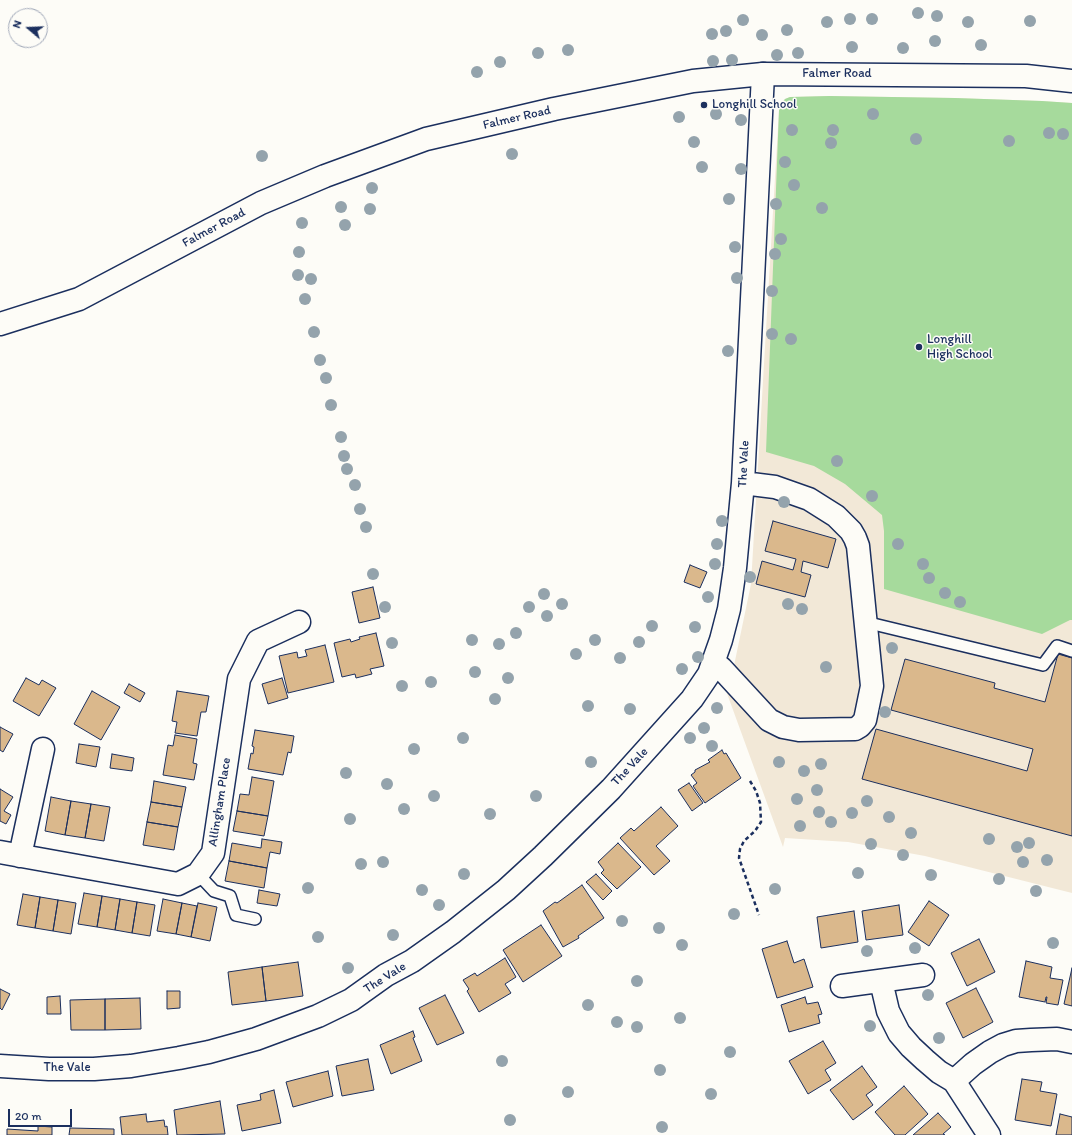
<!DOCTYPE html>
<style>
body{margin:0}
#map{position:relative;width:1072px;height:1135px;overflow:hidden;background:#fdfcf7;font-family:Itim,sans-serif}
canvas{display:block}
.north{position:absolute;left:8px;top:8px;width:40px;height:40px;box-sizing:border-box;background:#fdfcf7;border:1px solid #a3aaba;border-radius:50%;rotate:289deg;font-size:11px;font-weight:700;line-height:16px;text-align:center;color:#1b2f5e}
.north::after{content:'';display:block;margin:auto;width:14px;height:18px;background:#1b2f5e;clip-path:polygon(50% 0,100% 100%,50% 72%,0 100%)}
.scale{position:absolute;left:8px;top:1109px;width:64px;height:18px;box-sizing:border-box;border:2px solid #1b2f5e;border-top:0;padding-left:5px;font-size:12px;line-height:14px;white-space:nowrap;color:#1b2f5e;-webkit-text-stroke:3px #fdfcf7;paint-order:stroke}
</style>
<div id="map">
<canvas width="1072" height="1135"></canvas>
<div class="north">N</div>
<div class="scale">20 m</div>
</div>
<script>
const context = document.querySelector('canvas').getContext('2d');
context.lineJoin = 'round';
function paint(path, color) { context.fillStyle = color; context.fill(path, 'evenodd'); }
const poly = rows => new Path2D(rows.map(r => 'M' + r).join(''));
function strokePath(path, color, width, dash) { context.strokeStyle = color; context.lineWidth = width; context.lineCap = dash ? 'butt' : 'round'; context.setLineDash(dash || []); context.stroke(path); }
function write(font, color, halo, rows, align = 'center') {
  context.font = font + ' Itim,sans-serif'; context.lineWidth = 3; context.setLineDash([]); context.textBaseline = 'middle'; context.strokeStyle = halo; context.fillStyle = color; for (const [text, x, y, turn = 0] of rows) {
    context.save(); context.translate(x, y); context.rotate((+turn || 0) * Math.PI / 180); context.textAlign = isNaN(turn) ? turn : align; if (halo) context.strokeText(text, 0, 0); context.fillText(text, 0, 0); context.restore();
  }
}
paint(poly([
 [829,96,955,98,1042,101,1072,103,1072,893,925,856,848,842,785,838,783,847,725,688,731,680,751,584,779,110,781,104,785,99,790,97]
]), '#f2e8d7');
paint(poly([
 [829,96,955,98,1042,101,1072,103,1072,620,1070,620,1042,634,884,589,884,531,882,515,845,484,814,466,766,452,779,110,781,104,785,99,790,97]
]), '#a6da9c');
const building = poly([
 [773,521,836,539,828,568,803,561,801,572,811,575,805,597,756,584,762,561,793,570,796,559,765,551,773,521],
 [690,565,707,572,700,588,684,582,690,565],
 [373,587,380,618,359,623,352,592,373,587],
 [376,633,384,666,370,669,372,674,356,678,355,674,342,677,334,643,350,639,351,642,360,639,359,637,376,633],
 [325,645,334,682,288,693,279,656,297,652,298,658,307,656,305,650,325,645],
 [1058,654,1072,658,1072,836,862,779,876,729,1027,771,1033,749,891,710,905,659,995,683,994,688,1045,702,1058,654],
 [26,678,39,685,42,680,56,688,39,716,13,701,26,678],
 [282,678,288,698,268,704,262,684,282,678],
 [129,684,145,693,140,702,124,693,129,684],
 [92,691,120,707,101,740,74,724,92,691],
 [177,691,209,696,206,712,201,712,197,736,175,733,177,722,172,721,177,691],
 [0,727,13,734,3,752,0,750,0,727],
 [255,730,294,736,291,753,288,752,283,775,248,769,251,753,253,754,254,747,252,746,255,730],
 [175,735,197,739,193,763,197,764,194,780,163,775,168,745,173,746,175,735],
 [79,744,100,747,96,767,76,763,79,744],
 [722,750,724,754,726,753,741,778,705,803,693,786,697,783,691,775,695,772,695,770,710,762,708,760,722,750],
 [112,754,134,758,132,771,110,768,112,754],
 [252,777,274,781,268,816,237,811,240,794,249,795,252,777],
 [154,781,186,787,182,807,151,802,154,781],
 [689,783,703,803,692,811,678,790,689,783],
 [0,789,13,797,4,811,11,815,6,824,0,821,0,789],
 [51,797,71,801,65,835,45,831,51,797],
 [71,801,91,804,85,838,65,835,71,801],
 [151,802,182,807,178,827,147,822,151,802],
 [91,804,110,807,104,841,85,838,91,804],
 [661,807,678,826,656,846,670,861,654,875,620,838,631,828,634,831,661,807],
 [237,811,268,816,264,836,233,831,237,811],
 [147,822,178,827,174,850,143,845,147,822],
 [262,839,282,842,280,854,270,852,267,868,229,861,232,843,261,848,262,839],
 [618,843,641,867,617,889,601,873,604,870,598,862,618,843],
 [229,861,267,868,264,888,225,881,229,861],
 [596,874,612,891,603,900,586,882,596,874],
 [582,885,604,918,578,936,579,938,563,947,543,911,555,902,557,903,582,885],
 [259,890,280,894,277,906,257,903,259,890],
 [84,893,102,896,97,927,78,924,84,893],
 [23,894,40,897,35,928,17,925,23,894],
 [102,896,120,899,115,930,97,927,102,896],
 [40,897,58,900,53,931,35,928,40,897],
 [120,899,137,902,132,933,115,930,120,899],
 [163,899,182,903,176,934,157,931,163,899],
 [58,900,76,903,71,934,53,931,58,900],
 [929,901,949,915,929,946,908,932,929,901],
 [137,902,155,905,150,936,132,933,137,902],
 [182,903,197,906,191,937,176,934,182,903],
 [198,903,217,907,210,941,191,937,198,903],
 [899,905,903,935,866,940,862,911,899,905],
 [854,911,858,942,821,948,817,917,854,911],
 [541,925,562,956,523,982,503,950,541,925],
 [979,939,995,972,967,986,951,953,979,939],
 [787,941,794,963,804,959,813,987,777,998,762,949,787,941],
 [505,958,516,977,505,984,511,993,479,1012,467,991,469,989,463,980,475,973,477,976,505,958],
 [1026,961,1052,967,1050,978,1063,980,1058,1005,1046,1003,1047,997,1046,997,1045,1002,1019,997,1026,961],
 [298,962,303,996,266,1001,262,967,298,962],
 [262,967,266,1001,232,1005,228,972,262,967],
 [1072,968,1072,1006,1064,1004,1072,968],
 [976,988,993,1022,963,1038,946,1003,976,988],
 [0,989,10,994,2,1010,0,1008,0,989],
 [167,991,180,991,180,1008,167,1009,167,991],
 [445,995,464,1033,437,1045,419,1008,445,995],
 [60,996,61,1014,47,1014,47,997,60,996],
 [805,997,807,1004,818,1002,822,1014,818,1015,820,1023,789,1032,781,1005,805,997],
 [140,998,141,1029,105,1030,105,999,140,998],
 [105,999,105,1030,71,1030,70,1000,105,999],
 [413,1031,415,1037,413,1038,422,1061,391,1074,380,1045,413,1031],
 [823,1041,836,1063,825,1070,831,1080,808,1094,789,1061,823,1041],
 [368,1059,374,1090,342,1096,336,1066,368,1059],
 [862,1066,877,1087,866,1095,873,1105,853,1120,830,1090,862,1066],
 [328,1071,333,1096,293,1107,286,1082,328,1071],
 [1022,1079,1042,1082,1040,1091,1057,1094,1051,1126,1015,1120,1022,1079],
 [904,1086,928,1114,905,1135,895,1135,875,1112,904,1086],
 [274,1090,281,1123,242,1131,237,1105,261,1100,260,1094,274,1090],
 [220,1101,225,1134,177,1135,174,1110,220,1101],
 [938,1113,951,1127,943,1134,945,1135,913,1135,938,1113],
 [146,1114,147,1122,164,1120,165,1127,167,1126,168,1135,122,1135,120,1117,146,1114],
 [1060,1114,1072,1117,1072,1135,1056,1135,1060,1114],
 [38,1126,52,1127,52,1135,7,1135,7,1129,38,1131,38,1126],
 [70,1128,114,1129,114,1135,69,1135,70,1128]
]);
paint(building, '#dab88c');
strokePath(building, '#1b2f5e', 1);
const lane = poly([
 [865,622,1043,665,1057,646,1072,651],
 [198,874,214,891,230,896,236,915,255,919]
]);
const street = poly([
 [714,662,721,668,769,720,783,727,799,730,855,729,860,726,865,720,872,686,858,546,855,538,851,531,836,516,809,499,775,487,743,483],
 [0,852,178,884,198,874,213,853,239,679,258,641,299,622],
 [20,856,43,749],
 [881,981,888,1011,899,1033,911,1047,925,1060,939,1072,954,1081,989,1135],
 [842,986,923,975],
 [0,1066,49,1069,94,1069,131,1066,179,1058,209,1052,256,1039,318,1016,351,1000,386,975,412,961,453,932,506,890,543,856,611,789,692,699,709,674,721,640,729,609,735,568,743,483,763,74],
 [954,1081,973,1064,990,1052,1003,1045,1016,1041,1031,1040,1057,1039,1072,1042]
]);
const secondary = poly([
 [0,324,79,299,261,203,325,176,426,139,554,109,693,81,763,74,1026,76,1072,81]
]);
strokePath(lane, '#1b2f5e', 14);
strokePath(street, '#1b2f5e', 25);
strokePath(secondary, '#1b2f5e', 25);
strokePath(poly([
 [750,781,756,791,760,803,761,822,755,831,744,841,740,849,739,858,759,915]
]), '#1b2f5e', 2.5, [4, 3]);
strokePath(lane, '#fdfcf7', 11);
strokePath(street, '#fdfcf7', 22);
strokePath(secondary, '#fdfcf7', 22);
context.fillStyle = '#94a3ac';
for (const [x, y] of [
 [918,13],
 [937,16],
 [850,19],
 [872,19],
 [743,20],
 [1030,21],
 [827,22],
 [968,22],
 [787,30],
 [726,31],
 [712,34],
 [762,35],
 [935,41],
 [981,45],
 [852,47],
 [903,48],
 [568,50],
 [538,53],
 [798,53],
 [777,55],
 [732,60],
 [713,61],
 [500,62],
 [477,72],
 [716,114],
 [873,114],
 [679,117],
 [741,120],
 [792,130],
 [833,130],
 [1049,133],
 [1063,134],
 [916,139],
 [1009,141],
 [694,142],
 [831,143],
 [512,154],
 [262,156],
 [785,162],
 [702,167],
 [741,169],
 [794,185],
 [372,188],
 [729,199],
 [776,204],
 [341,207],
 [822,208],
 [370,209],
 [302,223],
 [345,225],
 [781,239],
 [735,247],
 [299,252],
 [775,254],
 [298,275],
 [737,278],
 [311,279],
 [772,291],
 [305,299],
 [314,332],
 [772,334],
 [791,339],
 [728,351],
 [320,360],
 [326,378],
 [331,405],
 [341,437],
 [344,456],
 [837,461],
 [347,469],
 [355,485],
 [872,496],
 [784,502],
 [360,509],
 [722,521],
 [366,527],
 [717,544],
 [898,544],
 [715,564],
 [923,564],
 [373,574],
 [750,577],
 [929,578],
 [945,593],
 [544,594],
 [708,597],
 [960,602],
 [562,604],
 [788,604],
 [385,607],
 [529,607],
 [802,609],
 [547,616],
 [652,626],
 [695,627],
 [516,633],
 [472,640],
 [595,640],
 [639,642],
 [392,643],
 [499,644],
 [892,648],
 [576,654],
 [698,657],
 [620,658],
 [826,667],
 [682,669],
 [475,672],
 [508,678],
 [431,682],
 [402,686],
 [495,699],
 [588,706],
 [717,708],
 [630,709],
 [885,712],
 [704,728],
 [463,738],
 [690,738],
 [712,746],
 [414,749],
 [591,762],
 [779,762],
 [821,764],
 [804,771],
 [346,773],
 [387,784],
 [817,790],
 [434,796],
 [536,796],
 [797,799],
 [867,801],
 [404,809],
 [819,812],
 [852,813],
 [490,814],
 [889,817],
 [350,819],
 [831,822],
 [800,826],
 [911,833],
 [989,839],
 [1029,843],
 [871,844],
 [1017,847],
 [903,855],
 [1047,860],
 [383,862],
 [1023,862],
 [361,864],
 [858,873],
 [464,874],
 [931,875],
 [999,879],
 [308,888],
 [775,889],
 [422,890],
 [1036,891],
 [439,905],
 [734,914],
 [622,921],
 [659,928],
 [393,935],
 [318,937],
 [1053,943],
 [682,945],
 [915,948],
 [867,951],
 [348,968],
 [637,981],
 [928,995],
 [588,1005],
 [680,1018],
 [617,1022],
 [870,1026],
 [637,1027],
 [939,1038],
 [730,1052],
 [502,1061],
 [660,1070],
 [568,1092],
 [711,1094],
 [510,1120],
 [662,1127]
]) { context.beginPath(); context.arc(x, y, 6, 0, 2 * Math.PI); context.fill(); }
for (const [x, y, r, color] of [
 [704,105,4,"#1b2f5e"],
 [919,347,4,"#1b2f5e"]
]) { const dot = new Path2D(); dot.arc(x, y, r, 0, 2 * Math.PI); context.fillStyle = color; context.fill(dot); strokePath(dot, '#fdfcf7', 1.5); }
write('13px', '#1b2f5e', '#fdfcf7', [
 ["Falmer Road",837,74],
 ["Falmer Road",517,118,-13],
 ["Falmer Road",214,228,-28],
 ["The Vale",744,464,-87],
 ["The Vale",630,767,-47],
 ["Allingham Place",220,802,-81],
 ["The Vale",385,978,-32],
 ["The Vale",67,1068]
]);
write('13px', '#1b2f5e', '#fdfcf7', [
 ["Longhill School",712,105],
 ["Longhill",927,340],
 ["High School",927,355]
], 'left');
</script>
